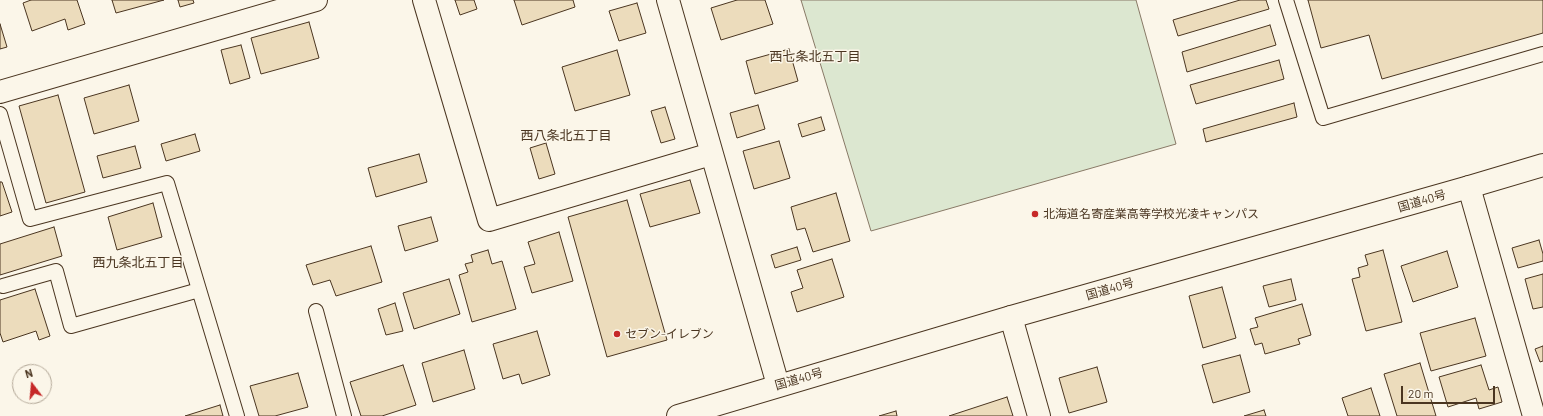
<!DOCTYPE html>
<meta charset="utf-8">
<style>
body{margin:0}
#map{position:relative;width:1543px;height:416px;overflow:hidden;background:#fbf6e9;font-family:Barlow,sans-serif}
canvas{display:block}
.north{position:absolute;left:12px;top:364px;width:40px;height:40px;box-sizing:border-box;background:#fbf6e9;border:1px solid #b4a999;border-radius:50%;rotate:344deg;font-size:11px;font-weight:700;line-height:16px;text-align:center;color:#4a3520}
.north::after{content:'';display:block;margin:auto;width:14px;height:18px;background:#c62828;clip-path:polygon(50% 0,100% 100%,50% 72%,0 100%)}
.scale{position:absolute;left:1401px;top:386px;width:94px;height:18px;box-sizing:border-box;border:2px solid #4a3520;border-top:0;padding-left:5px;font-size:12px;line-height:14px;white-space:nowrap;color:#4a3520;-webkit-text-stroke:3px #fbf6e9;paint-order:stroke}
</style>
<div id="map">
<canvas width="1543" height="416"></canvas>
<div class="north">N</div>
<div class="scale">20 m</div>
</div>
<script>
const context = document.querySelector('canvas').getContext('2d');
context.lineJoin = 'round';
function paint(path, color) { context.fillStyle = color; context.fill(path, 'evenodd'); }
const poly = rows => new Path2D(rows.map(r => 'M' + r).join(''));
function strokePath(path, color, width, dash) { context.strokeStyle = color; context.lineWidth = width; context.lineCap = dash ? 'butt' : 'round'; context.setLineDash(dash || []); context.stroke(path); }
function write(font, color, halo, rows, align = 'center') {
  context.font = font + ' Barlow,"Noto Sans JP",sans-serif'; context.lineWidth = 3; context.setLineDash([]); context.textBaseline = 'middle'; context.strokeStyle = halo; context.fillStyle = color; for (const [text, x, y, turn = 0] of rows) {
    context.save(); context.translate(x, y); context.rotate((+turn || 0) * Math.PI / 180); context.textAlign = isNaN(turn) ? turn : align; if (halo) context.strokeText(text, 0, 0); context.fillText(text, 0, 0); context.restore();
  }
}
const green = poly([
 [801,0,1136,0,1176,144,871,231,801,0]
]);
paint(green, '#dce7d0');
strokePath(green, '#887966', 1);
const building = poly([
 [31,0,77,0,85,24,68,30,65,19,32,31,23,3,31,0],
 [112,0,164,0,116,13,112,0],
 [178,0,193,0,194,3,180,7,178,0],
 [455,0,474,0,477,9,460,15,455,0],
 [514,0,573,0,575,7,522,25,514,0],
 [737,0,765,0,773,24,721,40,711,8,737,0],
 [1240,0,1266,0,1269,9,1178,36,1173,20,1240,0],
 [1308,0,1543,0,1543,33,1382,79,1369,35,1321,48,1308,0],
 [637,3,646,33,619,41,609,11,637,3],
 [309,22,319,58,261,74,251,38,309,22],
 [0,24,7,47,0,49,0,24],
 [1270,25,1276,45,1187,72,1182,52,1270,25],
 [241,45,250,78,230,84,221,50,241,45],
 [789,49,798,81,755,94,746,61,789,49],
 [617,50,630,95,575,111,562,67,617,50],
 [1279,60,1284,79,1196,104,1190,85,1279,60],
 [129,85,139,121,94,134,84,98,129,85],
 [58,95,85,192,46,203,19,106,58,95],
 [1294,103,1297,117,1206,142,1203,129,1294,103],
 [758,105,765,129,737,138,730,113,758,105],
 [665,107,675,139,661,143,651,111,665,107],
 [821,117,825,130,802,137,798,124,821,117],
 [195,134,200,151,166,161,161,144,195,134],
 [779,141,790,178,754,189,743,151,779,141],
 [546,143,555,174,539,179,530,148,546,143],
 [135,146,141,168,103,178,97,156,135,146],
 [419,154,427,182,376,197,368,168,419,154],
 [690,180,700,213,650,227,640,194,690,180],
 [0,182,2,182,12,212,0,216,0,182],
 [836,193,850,241,813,252,805,228,797,230,791,207,836,193],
 [627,200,667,340,607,357,568,217,627,200],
 [153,203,162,237,117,250,108,217,153,203],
 [431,217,438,241,405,251,398,226,431,217],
 [54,227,62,256,0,275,0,244,54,227],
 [559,232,573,281,532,293,524,267,535,264,528,242,559,232],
 [1539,240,1543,254,1543,261,1518,268,1512,248,1539,240],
 [371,246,382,282,336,296,330,280,313,285,306,265,371,246],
 [797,247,801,260,775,268,771,255,797,247],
 [488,250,492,264,502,261,516,309,472,322,459,275,468,272,465,264,473,262,471,255,488,250],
 [1383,250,1402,322,1366,331,1352,279,1360,277,1358,268,1368,265,1365,255,1383,250],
 [1447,251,1458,287,1413,302,1401,266,1447,251],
 [832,259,844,297,797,312,791,292,803,288,797,270,832,259],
 [1543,274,1543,307,1533,309,1525,279,1543,274],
 [449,279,460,314,414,329,403,293,449,279],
 [1291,279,1296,300,1269,307,1263,286,1291,279],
 [1222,287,1236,338,1203,348,1189,296,1222,287],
 [35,289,50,336,39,340,36,331,3,342,0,333,0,300,35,289],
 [395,303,403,331,386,335,378,309,395,303],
 [1302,304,1311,335,1298,339,1300,344,1265,354,1262,343,1255,345,1250,329,1258,327,1255,318,1302,304],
 [1475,318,1486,356,1431,371,1420,333,1475,318],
 [537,331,550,375,522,384,519,374,503,379,493,344,537,331],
 [1543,346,1543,361,1540,362,1535,349,1543,346],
 [464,350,475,389,433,402,422,363,464,350],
 [1240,355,1250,392,1213,403,1202,365,1240,355],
 [1420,363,1436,416,1397,416,1384,374,1420,363],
 [403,365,416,405,382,416,361,416,350,382,403,365],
 [1481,365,1489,390,1498,387,1502,402,1479,409,1476,398,1448,407,1439,377,1481,365],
 [1097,367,1107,402,1069,413,1059,378,1097,367],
 [298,373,308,407,275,416,259,416,250,386,298,373],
 [1371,388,1380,416,1348,416,1342,398,1371,388],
 [1007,397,1013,416,949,416,1007,397],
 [220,405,223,416,185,416,220,405],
 [1264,410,1266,416,1244,416,1264,410],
 [896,411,897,416,879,416,896,411]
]);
paint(building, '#ecdcbc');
strokePath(building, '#4a3520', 1);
const service = poly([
 [1286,0,1323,118,1543,54],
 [0,114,30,219,167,183,237,416],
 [3,286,56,271,71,326,199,290],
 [316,311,344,416]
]);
const minor = poly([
 [424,0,489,220,711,154],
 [668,0,778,385],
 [0,92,316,0],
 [1469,187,1534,416],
 [1011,317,1039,416]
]);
const trunk = poly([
 [678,416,1011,317,1469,187,1543,165]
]);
strokePath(service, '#4a3520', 16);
strokePath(minor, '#4a3520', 24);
strokePath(trunk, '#4a3520', 24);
strokePath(service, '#fbf6e9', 14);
strokePath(minor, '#fbf6e9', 22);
strokePath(trunk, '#fbf6e9', 22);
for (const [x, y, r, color] of [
 [1035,214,4,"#c62828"],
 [617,334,4,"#c62828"]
]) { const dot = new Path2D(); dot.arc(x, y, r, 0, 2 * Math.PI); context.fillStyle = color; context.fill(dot); strokePath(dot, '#fbf6e9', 1.5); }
write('12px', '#4a3520', '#fbf6e9', [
 ["国道40号",1422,201,-16],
 ["国道40号",1110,289,-16],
 ["国道40号",799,379,-16]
]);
write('12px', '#4a3520', '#fbf6e9', [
 ["北海道名寄産業高等学校光凌キャンパス",1043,214],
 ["セブン-イレブン",625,334]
], 'left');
write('13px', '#4a3520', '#fbf6e9', [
 ["西七条北五丁目",815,57],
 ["西八条北五丁目",566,136],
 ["西九条北五丁目",138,263]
]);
</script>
